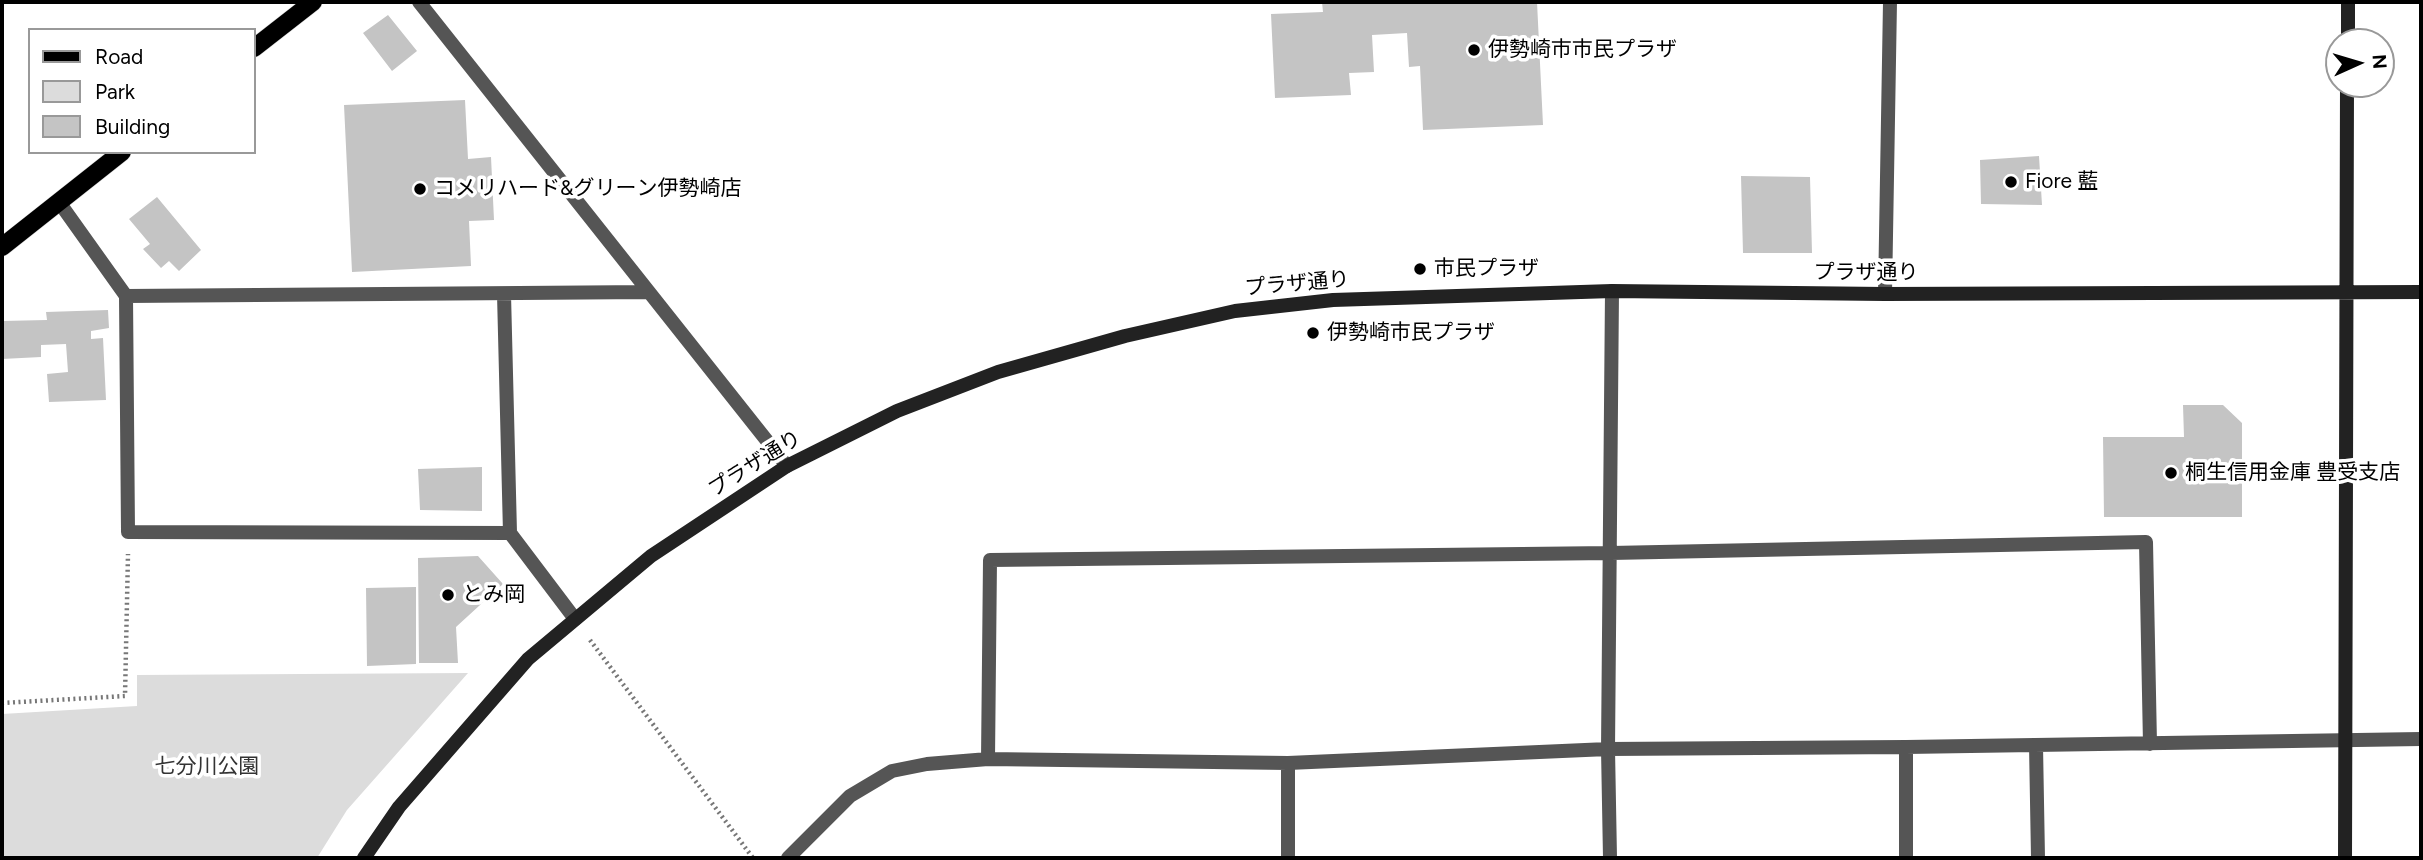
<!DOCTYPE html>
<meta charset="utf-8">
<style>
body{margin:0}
#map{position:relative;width:2423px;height:860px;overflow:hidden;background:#fff;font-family:Figtree,sans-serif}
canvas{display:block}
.frame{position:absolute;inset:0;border:4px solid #000;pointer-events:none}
.legend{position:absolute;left:28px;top:28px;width:228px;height:126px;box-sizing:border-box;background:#fff;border:2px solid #999;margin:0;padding:9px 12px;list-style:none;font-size:21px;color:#000}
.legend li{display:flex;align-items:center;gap:14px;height:35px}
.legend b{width:35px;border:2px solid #999}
.north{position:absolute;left:2325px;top:28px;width:70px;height:70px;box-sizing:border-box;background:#fff;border:2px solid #999;border-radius:50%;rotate:86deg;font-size:19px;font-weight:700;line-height:28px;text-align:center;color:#000}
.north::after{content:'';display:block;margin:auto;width:24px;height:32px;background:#000;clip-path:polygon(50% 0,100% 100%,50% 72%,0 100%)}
</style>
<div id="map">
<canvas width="2423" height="860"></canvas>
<div class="frame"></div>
<ul class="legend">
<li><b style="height:9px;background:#000"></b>Road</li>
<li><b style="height:19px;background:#dcdcdc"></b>Park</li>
<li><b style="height:19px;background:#c4c4c4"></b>Building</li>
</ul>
<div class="north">N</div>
</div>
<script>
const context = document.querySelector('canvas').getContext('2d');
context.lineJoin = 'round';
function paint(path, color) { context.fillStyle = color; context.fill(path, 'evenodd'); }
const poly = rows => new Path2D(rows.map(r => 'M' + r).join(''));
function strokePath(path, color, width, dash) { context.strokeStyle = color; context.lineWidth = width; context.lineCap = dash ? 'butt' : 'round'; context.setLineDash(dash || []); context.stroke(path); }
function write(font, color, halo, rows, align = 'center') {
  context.font = font + ' Figtree,"Noto Sans JP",sans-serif'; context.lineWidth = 7; context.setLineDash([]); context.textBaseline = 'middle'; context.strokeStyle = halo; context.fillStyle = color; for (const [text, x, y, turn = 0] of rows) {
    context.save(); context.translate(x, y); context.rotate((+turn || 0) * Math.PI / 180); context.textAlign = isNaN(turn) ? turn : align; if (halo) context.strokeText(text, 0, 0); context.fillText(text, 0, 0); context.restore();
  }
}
paint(poly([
 [468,673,347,810,317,858,4,858,2,714,137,706,137,675]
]), '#dcdcdc');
paint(poly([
 [1322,2,1537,2,1543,125,1423,130,1420,66,1409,67,1407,33,1372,35,1374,72,1349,73,1351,95,1275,98,1271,14,1323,12],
 [388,15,417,51,392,71,363,33],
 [465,100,468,159,491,157,494,220,469,221,471,266,352,272,344,105],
 [2039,156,2042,205,1981,204,1980,160],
 [1741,176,1810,177,1812,253,1743,253],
 [157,197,201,250,179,271,169,261,161,268,143,249,150,244,129,219],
 [108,310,109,328,91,331,91,339,103,338,106,400,49,402,47,374,68,372,66,344,41,345,41,357,2,359,2,321,47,320,46,312],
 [2183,405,2223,405,2242,423,2242,517,2104,517,2103,437,2184,437],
 [482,467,482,511,420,510,418,469],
 [478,556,503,584,456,627,458,663,419,663,418,558],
 [416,587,416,664,367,666,366,588]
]), '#c4c4c4');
const primary = poly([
 [254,48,313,2],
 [2,247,122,152]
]);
strokePath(primary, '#dbdbdb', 19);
strokePath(poly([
 [590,640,753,858],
 [2,703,125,696,128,554]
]), '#777', 4.5, [2, 3.5]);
strokePath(poly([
 [419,2,787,466],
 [59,202,126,296,649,292],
 [504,294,510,533,575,619],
 [1885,294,1890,2],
 [126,296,128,532,510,533],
 [2036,745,2038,858],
 [1906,747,1906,858],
 [988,759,990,560,1611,553,2146,542,2150,744],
 [1288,763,1288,858],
 [788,858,850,796,892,771,927,764,988,759,1288,763,1608,749,1906,747,2421,739],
 [1610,858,1608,749,1612,291]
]), '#555', 14);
strokePath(poly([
 [2348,42,2348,2],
 [364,858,399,807,528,659,651,556,787,466,897,411,998,372,1125,336,1235,311,1333,300,1612,291,1885,294,2421,292],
 [2345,858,2347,84]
]), '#222', 14);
strokePath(primary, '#000', 18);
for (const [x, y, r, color] of [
 [1474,50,7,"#000"],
 [2011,182,7,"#000"],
 [420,189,7,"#000"],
 [1420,269,7,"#000"],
 [1313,333,7,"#000"],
 [2171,473,7,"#000"],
 [448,595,7,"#000"]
]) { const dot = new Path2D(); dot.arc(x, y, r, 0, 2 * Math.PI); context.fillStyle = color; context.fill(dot); strokePath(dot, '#fff', 2.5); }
write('21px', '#000', '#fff', [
 ["伊勢崎市市民プラザ",1488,50],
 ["Fiore 藍",2025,182],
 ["コメリハード&グリーン伊勢崎店",434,189],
 ["市民プラザ",1434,269],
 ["伊勢崎市民プラザ",1327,333],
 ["桐生信用金庫 豊受支店",2185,473],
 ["とみ岡",462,595]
], 'left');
write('21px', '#000', '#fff', [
 ["プラザ通り",1866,273],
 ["プラザ通り",1297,284,-5],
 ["プラザ通り",755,464,-32]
]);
write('21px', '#333', '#fff', [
 ["七分川公園",207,767]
]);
</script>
